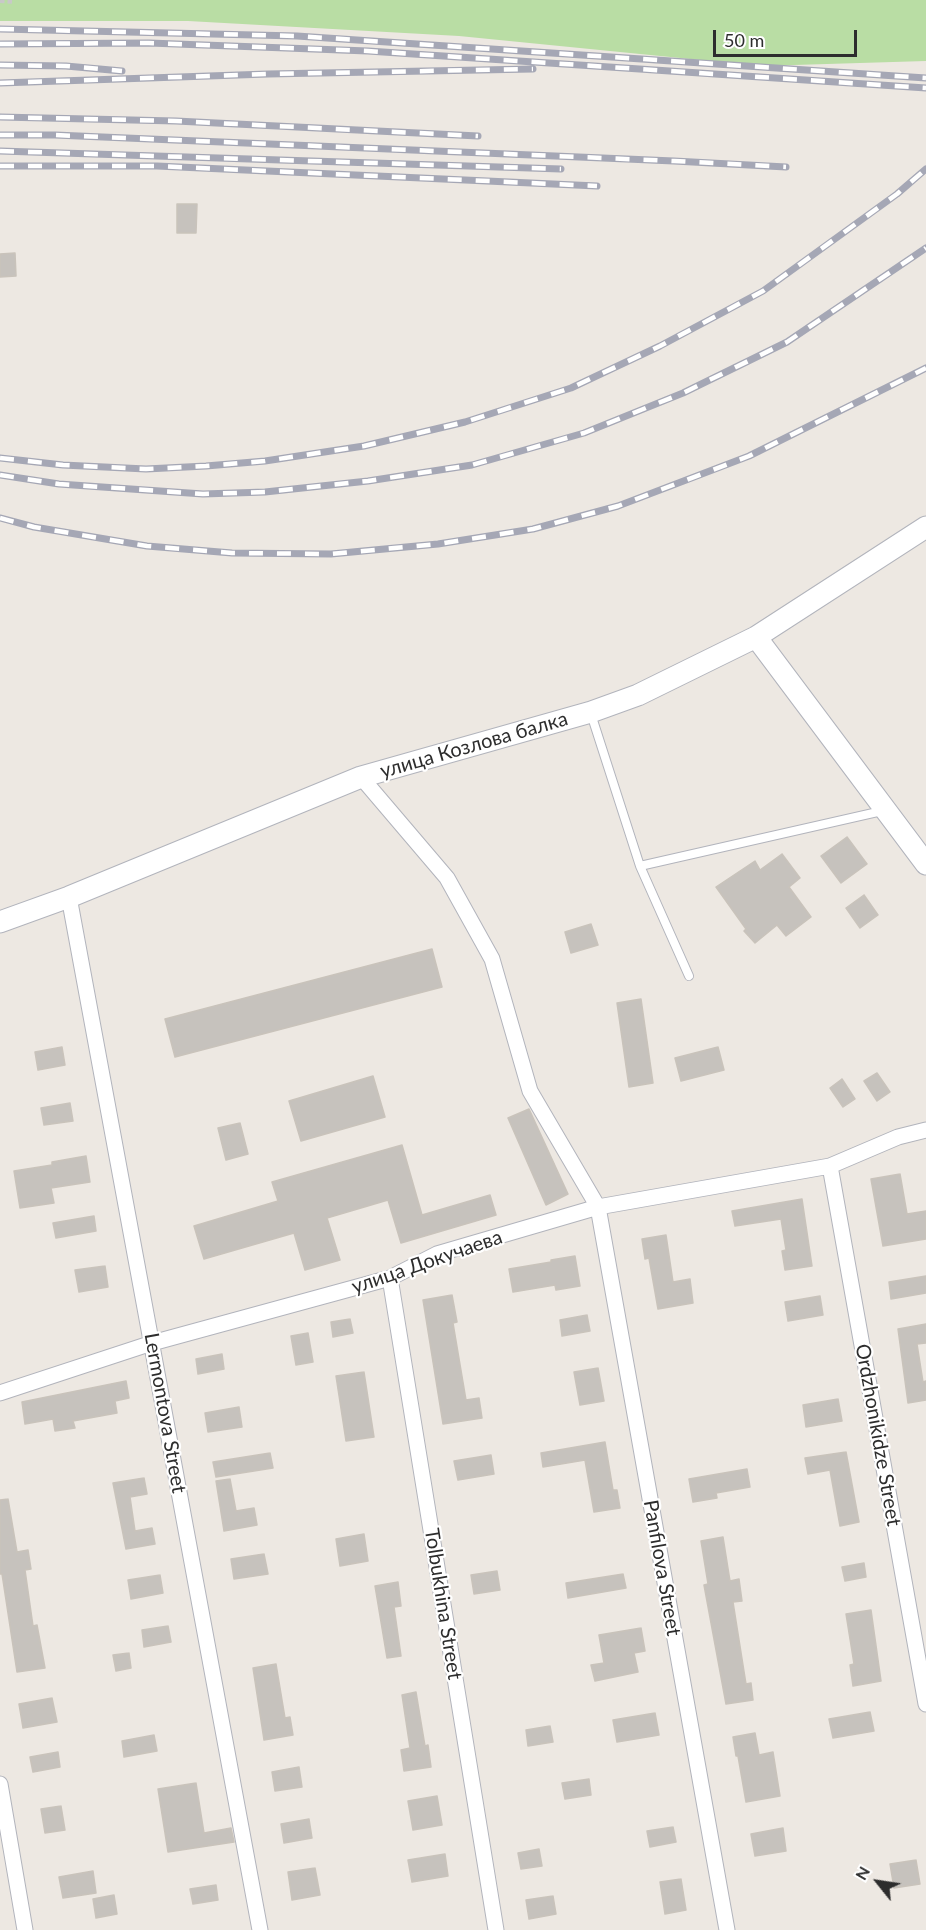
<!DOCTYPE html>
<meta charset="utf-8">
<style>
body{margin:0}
#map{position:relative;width:926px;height:1930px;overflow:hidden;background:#ede8e2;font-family:Lato,sans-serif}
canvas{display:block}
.north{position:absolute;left:848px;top:1852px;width:60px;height:60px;-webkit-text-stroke:4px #fff;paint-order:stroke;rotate:300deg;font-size:16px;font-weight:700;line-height:24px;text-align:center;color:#2d2d2d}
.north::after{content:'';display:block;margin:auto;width:21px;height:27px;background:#2d2d2d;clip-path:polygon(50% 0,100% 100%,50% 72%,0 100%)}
.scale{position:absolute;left:713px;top:30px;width:144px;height:27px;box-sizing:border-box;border:3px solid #2d2d2d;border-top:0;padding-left:8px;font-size:18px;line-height:21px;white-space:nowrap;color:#2d2d2d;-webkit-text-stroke:4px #fff;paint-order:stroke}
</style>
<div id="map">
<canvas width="926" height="1930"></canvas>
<div class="north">N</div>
<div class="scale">50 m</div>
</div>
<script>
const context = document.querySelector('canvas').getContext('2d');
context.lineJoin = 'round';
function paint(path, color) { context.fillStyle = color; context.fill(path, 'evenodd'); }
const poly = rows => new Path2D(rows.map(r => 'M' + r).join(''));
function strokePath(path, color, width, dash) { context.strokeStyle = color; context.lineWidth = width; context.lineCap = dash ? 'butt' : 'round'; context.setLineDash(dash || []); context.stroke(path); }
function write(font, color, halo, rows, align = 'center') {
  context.font = font + ' Lato,sans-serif'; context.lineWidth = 4.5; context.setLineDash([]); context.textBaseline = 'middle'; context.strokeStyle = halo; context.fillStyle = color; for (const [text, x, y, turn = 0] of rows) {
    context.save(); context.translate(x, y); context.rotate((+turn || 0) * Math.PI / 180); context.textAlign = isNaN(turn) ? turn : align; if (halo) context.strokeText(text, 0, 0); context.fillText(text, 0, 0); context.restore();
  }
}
paint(poly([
 [0,0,926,0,926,61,761,66,459,36,188,21,0,21]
]), '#b9dda4');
const building = poly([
 [177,204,197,204,196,233,177,233,177,204],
 [15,253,16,276,0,277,0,254,15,253],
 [847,837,867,864,841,883,821,856,847,837],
 [782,854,800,878,789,887,811,917,786,936,777,925,755,943,744,931,746,929,716,887,755,861,760,870,782,854],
 [864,895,878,915,860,928,846,908,864,895],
 [591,924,598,945,571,953,565,932,591,924],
 [432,949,442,987,175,1057,165,1019,432,949],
 [641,999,653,1083,629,1087,617,1003,641,999],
 [62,1047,65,1065,38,1070,35,1052,62,1047],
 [718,1047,724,1070,681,1081,675,1058,718,1047],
 [877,1073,890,1092,877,1101,864,1081,877,1073],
 [373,1076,385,1117,301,1141,289,1101,373,1076],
 [842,1079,855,1099,843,1107,830,1088,842,1079],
 [70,1103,73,1121,44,1125,41,1108,70,1103],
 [529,1109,568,1194,546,1205,508,1118,529,1109],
 [240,1123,248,1154,226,1160,218,1128,240,1123],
 [402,1145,422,1215,490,1195,496,1215,401,1243,388,1200,327,1218,340,1260,305,1270,294,1233,204,1259,194,1226,278,1201,272,1182,402,1145],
 [86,1156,90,1182,51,1188,54,1203,20,1208,14,1171,52,1165,52,1162,86,1156],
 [900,1174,907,1214,926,1211,926,1239,883,1246,871,1179,900,1174],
 [802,1199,812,1266,785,1270,782,1251,786,1250,781,1219,735,1226,732,1211,802,1199],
 [94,1216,96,1231,56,1238,53,1223,94,1216],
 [666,1235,673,1282,690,1279,693,1303,658,1309,649,1258,645,1259,642,1239,666,1235],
 [575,1256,580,1286,556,1290,555,1285,513,1292,509,1269,551,1262,551,1260,575,1256],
 [105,1266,108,1287,79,1292,75,1270,105,1266],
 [926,1276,926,1293,891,1299,889,1282,926,1276],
 [452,1295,457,1322,453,1323,466,1400,479,1398,482,1418,443,1424,423,1300,452,1295],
 [820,1296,823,1315,788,1321,785,1302,820,1296],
 [587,1315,590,1331,562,1336,560,1320,587,1315],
 [350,1319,353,1333,333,1337,331,1322,350,1319],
 [926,1324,926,1343,917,1344,923,1382,926,1381,926,1400,908,1403,898,1329,926,1324],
 [308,1333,313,1362,296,1365,291,1336,308,1333],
 [222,1354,224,1369,198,1374,196,1359,222,1354],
 [598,1368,604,1401,580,1405,574,1372,598,1368],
 [364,1372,374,1437,346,1441,336,1376,364,1372],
 [126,1381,129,1398,115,1401,117,1413,73,1421,75,1428,55,1431,53,1419,25,1424,22,1402,126,1381],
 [838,1399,842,1421,806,1427,803,1405,838,1399],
 [239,1407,242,1427,208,1432,205,1413,239,1407],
 [605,1442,613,1490,617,1490,620,1508,594,1512,585,1460,543,1467,541,1453,605,1442],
 [846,1452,859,1522,840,1526,830,1470,808,1474,805,1458,846,1452],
 [270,1453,273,1468,216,1477,213,1462,270,1453],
 [491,1455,494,1474,458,1480,454,1461,491,1455],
 [747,1469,750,1487,716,1493,717,1498,693,1502,689,1479,747,1469],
 [144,1478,147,1494,130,1497,135,1531,152,1528,155,1544,126,1549,113,1483,144,1478],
 [230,1479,236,1511,254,1508,257,1525,224,1531,216,1481,230,1479],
 [8,1499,17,1552,28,1550,31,1569,25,1570,33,1626,37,1625,45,1668,17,1672,2,1574,0,1574,0,1500,8,1499],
 [364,1534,368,1561,340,1566,336,1539,364,1534],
 [723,1537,730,1581,739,1579,742,1601,733,1602,746,1684,751,1683,753,1700,726,1704,704,1585,708,1584,701,1541,723,1537],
 [264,1554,268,1574,234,1579,231,1559,264,1554],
 [864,1563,866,1577,845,1581,842,1567,864,1563],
 [497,1571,500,1590,474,1594,471,1575,497,1571],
 [623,1574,626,1588,568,1598,566,1583,623,1574],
 [160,1575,163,1593,131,1599,128,1580,160,1575],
 [398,1582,401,1606,394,1607,401,1656,387,1658,375,1586,398,1582],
 [871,1610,881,1681,853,1686,850,1665,854,1664,846,1614,871,1610],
 [168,1626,171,1642,144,1647,142,1630,168,1626],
 [641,1628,645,1651,634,1653,638,1672,595,1681,591,1665,604,1663,599,1635,641,1628],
 [129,1653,131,1668,116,1671,113,1655,129,1653],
 [276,1664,285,1718,290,1717,293,1735,264,1740,253,1668,276,1664],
 [416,1692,425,1746,428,1745,431,1767,404,1771,401,1750,410,1748,402,1695,416,1692],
 [52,1698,57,1722,23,1728,19,1704,52,1698],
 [870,1712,874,1731,833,1738,829,1719,870,1712],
 [655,1713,659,1735,617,1742,613,1720,655,1713],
 [550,1726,553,1742,528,1746,526,1730,550,1726],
 [755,1733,759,1755,773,1752,780,1796,746,1802,738,1756,736,1756,733,1737,755,1733],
 [154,1735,157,1751,124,1757,122,1741,154,1735],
 [58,1752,60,1767,33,1772,30,1757,58,1752],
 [299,1767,302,1787,275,1791,272,1772,299,1767],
 [589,1779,591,1795,565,1799,562,1783,589,1779],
 [196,1783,204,1833,231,1828,234,1842,168,1852,158,1789,196,1783],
 [437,1796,442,1825,413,1830,408,1801,437,1796],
 [61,1806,65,1830,45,1833,41,1809,61,1806],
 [309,1819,312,1838,284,1843,281,1824,309,1819],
 [673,1827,676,1842,650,1847,647,1831,673,1827],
 [783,1828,786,1851,755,1856,751,1834,783,1828],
 [539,1849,542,1866,521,1869,518,1853,539,1849],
 [445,1854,448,1876,412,1882,408,1860,445,1854],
 [916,1860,920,1884,894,1888,890,1864,916,1860],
 [315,1868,320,1895,292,1900,288,1872,315,1868],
 [93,1871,96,1893,63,1898,59,1877,93,1871],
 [681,1879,686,1910,665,1914,660,1882,681,1879],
 [216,1885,218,1900,193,1904,190,1889,216,1885],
 [114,1895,117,1914,96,1918,93,1899,114,1895],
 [553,1896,556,1914,529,1919,526,1900,553,1896]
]);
paint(building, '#c6c2bd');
strokePath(building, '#c9c3bb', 1.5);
const lane = poly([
 [591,714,640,866,882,811],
 [640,866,689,976]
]);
const street = poly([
 [361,777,447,878,492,959,530,1091,598,1207,727,1930],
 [69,897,260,1930],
 [830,1166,926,1704],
 [390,1278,496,1930],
 [0,1393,152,1343,390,1278,437,1254,598,1207,830,1166,898,1137,926,1130],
 [0,1784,25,1930]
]);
const secondary = poly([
 [756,637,926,864],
 [0,922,69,897,361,777,591,712,638,695,756,637,926,527]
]);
strokePath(lane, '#b2b4bc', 10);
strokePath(street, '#b2b4bc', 17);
strokePath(secondary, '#b2b4bc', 23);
strokePath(poly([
 [0,1,15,2]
]), '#c8c8c8', 4, [4.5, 3]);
strokePath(lane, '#fff', 8);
strokePath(street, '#fff', 15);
strokePath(secondary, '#fff', 21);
const rail = poly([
 [0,29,297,36,926,78],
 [0,44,149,43,368,51,926,88],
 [0,65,66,66,122,71],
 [0,83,268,74,533,69],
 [0,117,176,121,478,136],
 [0,135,55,135,674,161,786,167],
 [0,151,561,169],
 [0,166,157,166,597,186],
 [0,458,63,465,146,469,206,466,265,461,364,446,465,422,571,388,660,346,763,291,897,194,926,169],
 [0,475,59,484,203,494,265,492,368,481,472,465,584,433,683,393,787,342,926,248],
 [0,518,34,527,147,546,232,553,331,554,438,544,533,529,618,506,749,456,926,368]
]);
strokePath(rail, '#a5a7b5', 7);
strokePath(rail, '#fff', 4.5, [14]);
write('20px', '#2d2d2d', '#fff', [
 ["улица Козлова балка",474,745,-16],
 ["улица Докучаева",427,1262,-19],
 ["Lermontova Street",165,1413,80],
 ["Ordzhonikidze Street",878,1435,80],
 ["Panfilova Street",662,1568,80],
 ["Tolbukhina Street",443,1604,81]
]);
</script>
